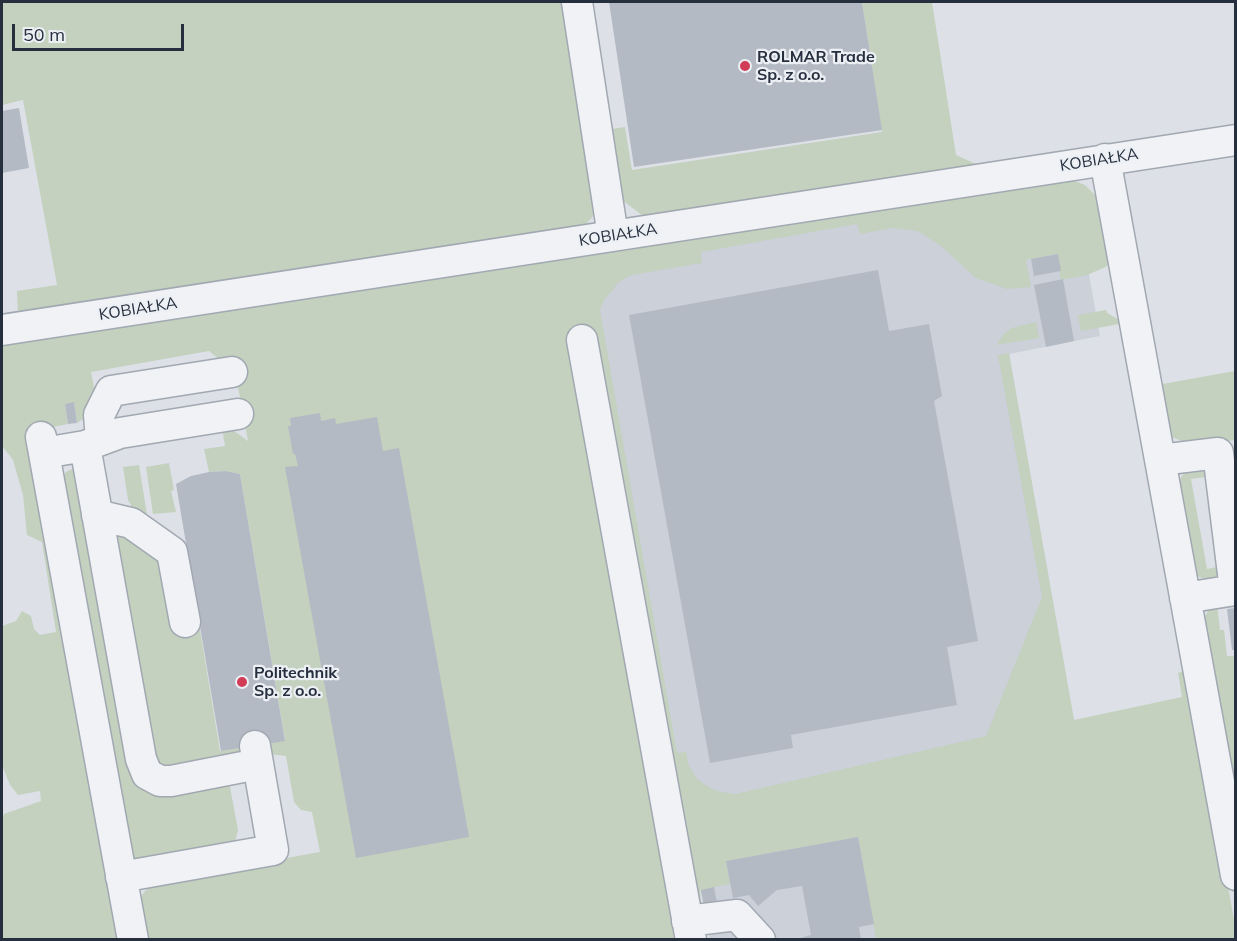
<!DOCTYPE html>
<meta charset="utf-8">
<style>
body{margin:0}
#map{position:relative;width:1237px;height:941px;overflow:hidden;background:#dde1e7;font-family:Mulish,sans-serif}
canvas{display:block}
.frame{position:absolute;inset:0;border:3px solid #262f3e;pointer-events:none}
.scale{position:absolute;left:12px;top:24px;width:172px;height:27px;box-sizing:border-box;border:3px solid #262f3e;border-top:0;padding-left:8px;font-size:18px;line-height:21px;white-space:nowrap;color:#262f3e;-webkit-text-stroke:4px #ecf0f5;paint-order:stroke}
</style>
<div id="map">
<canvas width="1237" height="941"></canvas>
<div class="frame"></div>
<div class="scale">50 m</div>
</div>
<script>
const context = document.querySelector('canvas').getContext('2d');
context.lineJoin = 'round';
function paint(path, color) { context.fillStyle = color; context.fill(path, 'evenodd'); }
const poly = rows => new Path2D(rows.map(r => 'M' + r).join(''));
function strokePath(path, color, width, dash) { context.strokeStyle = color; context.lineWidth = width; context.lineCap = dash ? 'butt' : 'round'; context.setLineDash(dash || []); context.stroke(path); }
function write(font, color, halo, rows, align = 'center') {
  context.font = font + ' Mulish,sans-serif'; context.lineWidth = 4.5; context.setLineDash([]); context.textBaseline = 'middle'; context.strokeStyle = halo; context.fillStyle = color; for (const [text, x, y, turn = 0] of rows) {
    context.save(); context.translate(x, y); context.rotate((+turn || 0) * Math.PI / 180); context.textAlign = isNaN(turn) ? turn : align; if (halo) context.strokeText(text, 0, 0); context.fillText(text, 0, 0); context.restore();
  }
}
paint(poly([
 [1051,193,1077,208,1100,336,1009,354,1074,720,687,809,595,295,629,257],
 [869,821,891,939,710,939,693,854]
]), '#cbd0d9');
paint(poly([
 [2,2,567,2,595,214,586,224,578,229,18,318,17,291,57,285,23,100,2,105],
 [862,2,932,2,956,155,976,164,977,169,647,219,622,200,605,130,625,127,632,170,882,132],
 [1067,178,1085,185,1102,202,1111,260,1106,267,1087,275,1061,280,1056,254,1026,260,1031,287,1007,289,976,278,941,246,918,231,892,228,860,234,857,224,701,252,702,263,631,275,619,282,604,300,600,310,677,753,686,752,689,766,697,779,710,788,721,792,736,794,986,736,1042,597,998,355,1009,353,1074,720,1182,697,1178,673,1183,671,1187,673,1190,679,1235,925,1235,939,876,939,858,837,726,861,730,884,700,890,701,903,696,900,683,939,143,939,136,903,146,890,159,881,320,852,312,812,301,810,294,802,286,756,269,754,263,744,285,740,240,474,226,471,209,472,204,449,225,446,222,428,230,428,248,441,234,365,221,361,209,351,91,372,95,393,85,418,77,423,74,403,65,404,68,424,33,431,124,939,2,939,2,818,4,814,41,801,40,791,18,795,10,785,2,765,2,626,16,621,22,611,31,616,34,629,40,635,56,632,42,542,27,535,23,495,13,460,3,447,2,340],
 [1106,310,1107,313,1125,323,1081,331,1078,315],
 [1036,322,1039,338,996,345,1004,334,1012,328],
 [1235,371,1235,440,1201,444,1189,444,1172,437,1166,428,1157,385],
 [169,463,174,490,171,491,176,512,153,514,146,467],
 [139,465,149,527,136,514,128,500,123,467],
 [76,467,138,770,227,782,230,787,238,830,235,842,141,862,132,856,62,477,66,472],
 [1201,468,1206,477,1191,479,1207,569,1222,566,1219,576,1206,579,1199,577,1195,572,1179,481,1185,471],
 [126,534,156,548,171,629,199,624,220,751,245,747,244,753,157,775,116,538],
 [1217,605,1220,630,1224,630,1227,656,1235,656,1235,823,1202,622,1208,611]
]), '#c3d1be');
paint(poly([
 [609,2,862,2,882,130,634,167],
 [19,108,29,168,2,173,2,111],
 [1058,254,1061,271,1034,276,1031,259],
 [878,270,889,331,929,324,942,396,934,401,978,641,947,647,957,705,791,735,793,748,710,763,629,315],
 [1063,279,1074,341,1046,347,1034,285],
 [74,402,77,423,68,424,65,404],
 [320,413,321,421,335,418,336,424,377,417,383,451,399,448,469,837,356,858,285,467,298,466,295,454,293,454,288,426,291,426,290,418],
 [226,471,240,474,285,741,221,751,176,484,191,476,209,472],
 [1236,608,1236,650,1232,650,1227,609],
 [858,837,874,924,859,927,861,940,794,940,811,935,802,886,777,890,758,906,749,895,733,898,726,861],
 [714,887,717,903,704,905,701,890]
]), '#b4bac4');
const minor = poly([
 [577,2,613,236],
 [1105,159,1236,875],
 [2,330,1236,140],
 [582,340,691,940],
 [41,437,133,940],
 [101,439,99,415,111,391,232,372],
 [85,446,120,433,238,414],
 [44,453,85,446,141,759,147,774,160,781,171,781,258,764],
 [1160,460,1218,453,1235,590,1185,598],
 [97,515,131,523,172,552,185,622],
 [121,877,273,850,255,746],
 [687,921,737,915,760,940]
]);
strokePath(minor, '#a2a8b1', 33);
strokePath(minor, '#f0f2f6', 30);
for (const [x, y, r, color] of [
 [745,66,6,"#d13d56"],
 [242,682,6,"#d13d56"]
]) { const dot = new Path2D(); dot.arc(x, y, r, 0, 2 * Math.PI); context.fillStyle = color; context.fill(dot); strokePath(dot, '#ecf0f5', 2); }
write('bold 16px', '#262f3e', '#ecf0f5', [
 ["ROLMAR Trade",757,57],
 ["Sp. z o.o.",757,75],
 ["Politechnik",254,673],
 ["Sp. z o.o.",254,691]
], 'left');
write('16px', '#262f3e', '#ecf0f5', [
 ["KOBIAŁKA",1099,160,-9],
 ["KOBIAŁKA",618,235,-9],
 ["KOBIAŁKA",138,309,-9]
]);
</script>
